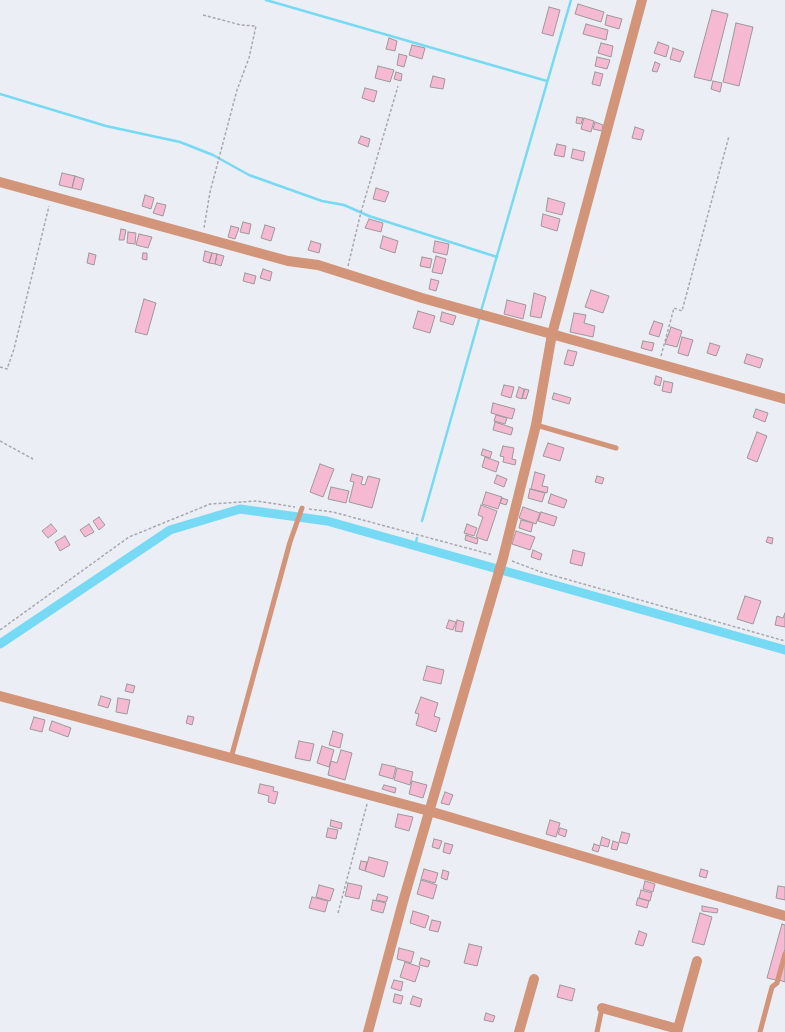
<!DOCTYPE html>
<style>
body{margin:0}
canvas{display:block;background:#ebeef4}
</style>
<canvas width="785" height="1032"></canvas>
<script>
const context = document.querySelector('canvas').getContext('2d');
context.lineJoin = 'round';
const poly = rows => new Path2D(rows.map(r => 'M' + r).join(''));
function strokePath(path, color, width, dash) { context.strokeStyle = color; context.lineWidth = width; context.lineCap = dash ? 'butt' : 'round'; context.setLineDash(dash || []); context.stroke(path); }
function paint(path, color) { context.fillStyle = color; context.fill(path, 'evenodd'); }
strokePath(poly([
 [266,0,547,81],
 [0,94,106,126,180,142,213,155,249,175,322,201,344,205,369,216,497,257],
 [481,311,571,0],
 [422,521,480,316],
 [415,546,417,538]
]), '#76daf5', 2.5);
strokePath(poly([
 [0,644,170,530,240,509,327,521,785,650]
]), '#76daf5', 9);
const building = poly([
 [578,4,604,12,601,22,575,14,578,4],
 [549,7,560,10,553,36,542,33,549,7],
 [712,10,728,14,711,81,694,77,712,10],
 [607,15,622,19,619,29,605,25,607,15],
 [736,23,753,27,739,86,723,82,736,23],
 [586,24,608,30,606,40,583,34,586,24],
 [389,38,397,41,395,51,386,49,389,38],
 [658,42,669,46,666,57,654,53,658,42],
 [601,43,613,46,611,57,598,53,601,43],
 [412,45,425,48,422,59,409,55,412,45],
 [673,48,684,52,680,62,670,59,673,48],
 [399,54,407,56,404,67,397,65,399,54],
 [597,57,610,60,607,69,595,66,597,57],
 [655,62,660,64,657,72,652,71,655,62],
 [378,66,394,70,390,82,375,78,378,66],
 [396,72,402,74,401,81,394,79,396,72],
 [595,72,603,74,600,86,592,84,595,72],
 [433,76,445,79,443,89,430,87,433,76],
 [713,81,722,83,720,92,711,89,713,81],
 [365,88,377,91,374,102,362,98,365,88],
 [577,117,583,118,581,124,576,123,577,117],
 [584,118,594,121,591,132,581,129,584,118],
 [595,122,603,125,602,131,593,129,595,122],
 [635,127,644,130,641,140,632,138,635,127],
 [361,136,370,139,368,147,358,143,361,136],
 [557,144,566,146,564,157,554,155,557,144],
 [573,149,585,152,583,161,571,158,573,149],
 [62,173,75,176,72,188,59,185,62,173],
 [75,176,84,179,81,190,72,188,75,176],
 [376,188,389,192,385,202,373,199,376,188],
 [145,195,154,198,151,209,142,206,145,195],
 [548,198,565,203,562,215,546,211,548,198],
 [157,203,166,205,163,216,153,213,157,203],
 [543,214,560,219,557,231,541,226,543,214],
 [369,219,383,223,381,232,365,228,369,219],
 [243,222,251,224,249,234,240,232,243,222],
 [265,225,275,228,271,241,261,238,265,225],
 [231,226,239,228,235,239,228,237,231,226],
 [121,229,126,230,124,240,119,240,121,229],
 [128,232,136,233,135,244,127,243,128,232],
 [139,234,152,237,148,248,136,245,139,234],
 [383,236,398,241,395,253,380,248,383,236],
 [311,241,321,244,319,253,308,250,311,241],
 [435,241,449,244,447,255,433,252,435,241],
 [205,251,212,253,209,263,203,261,205,251],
 [89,253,96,255,94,265,87,263,89,253],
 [143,253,147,253,147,260,142,259,143,253],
 [212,253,217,254,215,264,209,263,212,253],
 [217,254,224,256,221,266,215,264,217,254],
 [436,256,446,259,442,274,432,272,436,256],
 [422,257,432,259,430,268,420,266,422,257],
 [263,269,272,272,270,281,260,278,263,269],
 [245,273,256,276,254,284,243,281,245,273],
 [431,279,439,281,436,291,429,289,431,279],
 [591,290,609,296,603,313,585,307,591,290],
 [534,293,546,297,541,318,530,316,534,293],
 [144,299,156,303,147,335,135,332,144,299],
 [507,300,526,305,523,319,504,314,507,300],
 [418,311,435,316,430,333,413,328,418,311],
 [442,312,456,316,453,325,440,321,442,312],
 [574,313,586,315,584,323,595,326,593,337,570,332,574,313],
 [654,321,663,324,659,337,649,334,654,321],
 [671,327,682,331,677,347,665,344,671,327],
 [682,337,693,340,688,356,678,353,682,337],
 [643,341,654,343,652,351,641,348,643,341],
 [710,343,720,346,716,356,707,353,710,343],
 [568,350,577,352,573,366,564,364,568,350],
 [747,354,763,359,760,368,744,363,747,354],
 [656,376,662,378,660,386,654,384,656,376],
 [664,381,673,383,671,393,662,391,664,381],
 [504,385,514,387,511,398,501,395,504,385],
 [519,387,524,389,522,399,516,397,519,387],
 [525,389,529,390,526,399,522,398,525,389],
 [554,393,571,398,569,404,552,399,554,393],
 [493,403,515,409,512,419,491,413,493,403],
 [756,409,768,413,765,422,753,417,756,409],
 [496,415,507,418,505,424,494,421,496,415],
 [495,422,513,428,511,435,493,430,495,422],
 [757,432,767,436,757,462,747,458,757,432],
 [548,443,564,448,560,461,543,456,548,443],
 [503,446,514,448,512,459,516,460,515,465,503,462,504,457,500,456,503,446],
 [483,449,492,452,490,458,481,455,483,449],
 [485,457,499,462,496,472,482,467,485,457],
 [320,464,334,469,323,497,310,492,320,464],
 [535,472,545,475,542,486,548,487,547,493,531,489,535,472],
 [352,474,363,477,361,484,365,485,368,476,380,479,372,508,349,502,354,482,350,481,352,474],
 [497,475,507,479,504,487,494,483,497,475],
 [597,476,604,478,602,484,595,482,597,476],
 [331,487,349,491,346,503,328,499,331,487],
 [530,489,545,493,542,502,528,498,530,489],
 [486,492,502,497,498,509,482,504,486,492],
 [551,494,567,500,564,508,548,503,551,494],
 [502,498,508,500,506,505,500,503,502,498],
 [481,505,497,511,487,541,476,537,483,517,478,515,481,505],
 [523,507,540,513,536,524,519,518,523,507],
 [541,512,557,517,554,526,538,521,541,512],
 [99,517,105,525,99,530,93,521,99,517],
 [521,520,533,523,531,532,519,528,521,520],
 [51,524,57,531,48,538,42,531,51,524],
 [89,524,94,532,85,537,80,530,89,524],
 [467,524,477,528,474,536,464,533,467,524],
 [516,531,535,537,530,550,512,544,516,531],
 [466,535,478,539,477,544,465,540,466,535],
 [65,536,70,545,60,551,55,542,65,536],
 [768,537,773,538,772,544,766,542,768,537],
 [533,550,542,554,540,560,531,557,533,550],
 [573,550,585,553,582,566,570,563,573,550],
 [745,596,761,601,753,624,737,619,745,596],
 [785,613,785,627,775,625,777,616,783,618,785,613],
 [449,620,456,622,453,630,446,628,449,620],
 [457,620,464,622,462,632,455,631,457,620],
 [427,666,444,670,441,684,423,680,427,666],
 [127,684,135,686,133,693,125,691,127,684],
 [101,696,111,699,108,708,98,705,101,696],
 [421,697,438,703,434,716,440,718,436,732,416,725,419,714,415,713,421,697],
 [118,698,130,700,127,714,116,712,118,698],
 [188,716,194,717,192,725,186,723,188,716],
 [34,717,45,720,42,732,30,729,34,717],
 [52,721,71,728,68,737,49,730,52,721],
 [333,731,343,734,340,748,329,745,333,731],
 [299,741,314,744,310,761,295,758,299,741],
 [322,746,334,750,329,767,317,763,322,746],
 [341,750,352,753,345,780,328,775,331,761,337,763,341,750],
 [382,764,396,767,393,779,379,775,382,764],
 [397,768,413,772,410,785,394,780,397,768],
 [412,781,427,785,423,798,409,794,412,781],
 [260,784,274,787,273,791,278,792,275,804,268,802,269,796,258,793,260,784],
 [384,785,396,788,395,793,382,789,384,785],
 [445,792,453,795,449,805,441,803,445,792],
 [398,814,413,817,409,831,395,827,398,814],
 [331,820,342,823,341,829,330,826,331,820],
 [550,820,560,823,556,837,546,834,550,820],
 [328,828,338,830,336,839,326,837,328,828],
 [560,828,567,830,565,837,558,834,560,828],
 [622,832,630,834,627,844,619,842,622,832],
 [602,837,610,840,608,847,600,845,602,837],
 [434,839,442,841,439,849,432,847,434,839],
 [613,841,619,843,617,850,611,849,613,841],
 [445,843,453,845,450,854,443,852,445,843],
 [594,844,600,846,598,852,592,850,594,844],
 [369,857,388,862,384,877,365,871,369,857],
 [361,861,367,862,365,871,359,869,361,861],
 [424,869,438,873,435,883,421,879,424,869],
 [701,869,708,871,706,878,699,876,701,869],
 [443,870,449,872,447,880,441,878,443,870],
 [421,880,437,885,433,899,417,894,421,880],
 [645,881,655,884,653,892,643,889,645,881],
 [348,883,362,886,359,899,345,896,348,883],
 [319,885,334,889,330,901,316,897,319,885],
 [778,886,785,887,785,900,776,898,778,886],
 [641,890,652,893,650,901,639,898,641,890],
 [378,894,388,897,386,902,376,900,378,894],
 [312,897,328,901,325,912,309,908,312,897],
 [638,898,649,901,647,908,636,905,638,898],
 [373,900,386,903,383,913,371,910,373,900],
 [702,906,718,909,717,913,702,911,702,906],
 [413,911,429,916,425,928,410,923,413,911],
 [700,913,712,917,704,945,692,942,700,913],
 [432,920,441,922,438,932,429,930,432,920],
 [782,924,785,925,785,949,776,980,767,978,782,924],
 [639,931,647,934,643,946,635,944,639,931],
 [469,944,482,947,477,966,464,963,469,944],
 [399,948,414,952,411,963,397,959,399,948],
 [421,958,430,961,428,967,419,965,421,958],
 [785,960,785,982,779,980,785,960],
 [405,962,420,967,415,982,400,977,405,962],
 [394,980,403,982,401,991,391,988,394,980],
 [560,985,575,989,572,1001,557,997,560,985],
 [395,994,403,996,401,1004,393,1002,395,994],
 [413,996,422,999,420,1007,410,1004,413,996],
 [486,1013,495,1016,493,1022,484,1020,486,1013]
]);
paint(building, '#f5b9d2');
strokePath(building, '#9f989b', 1);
strokePath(poly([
 [203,15,241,25,256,26,249,58,237,90,210,192,204,228],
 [348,266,361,212,398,86],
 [661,356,674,308,682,311,729,136],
 [0,367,7,369,14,349,49,206],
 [0,441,33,459],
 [309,509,333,512,493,555],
 [512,561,541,572,785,641],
 [0,630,129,537,210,504,257,501,295,507],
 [338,913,367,804]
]), '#a7a9ae', 1.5, [3, 2]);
strokePath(poly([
 [536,425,616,448],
 [231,758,290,542,302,508],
 [597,1032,602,1008],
 [760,1032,772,987,777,983,785,954]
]), '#d29579', 5);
strokePath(poly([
 [0,182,288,261,318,265,422,298,785,399],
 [0,696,429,811,785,916],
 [602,1008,678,1029],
 [368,1032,404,898,503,558,536,425,552,334,642,0],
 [519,1032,534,979],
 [677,1032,697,961]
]), '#d29579', 10);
</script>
